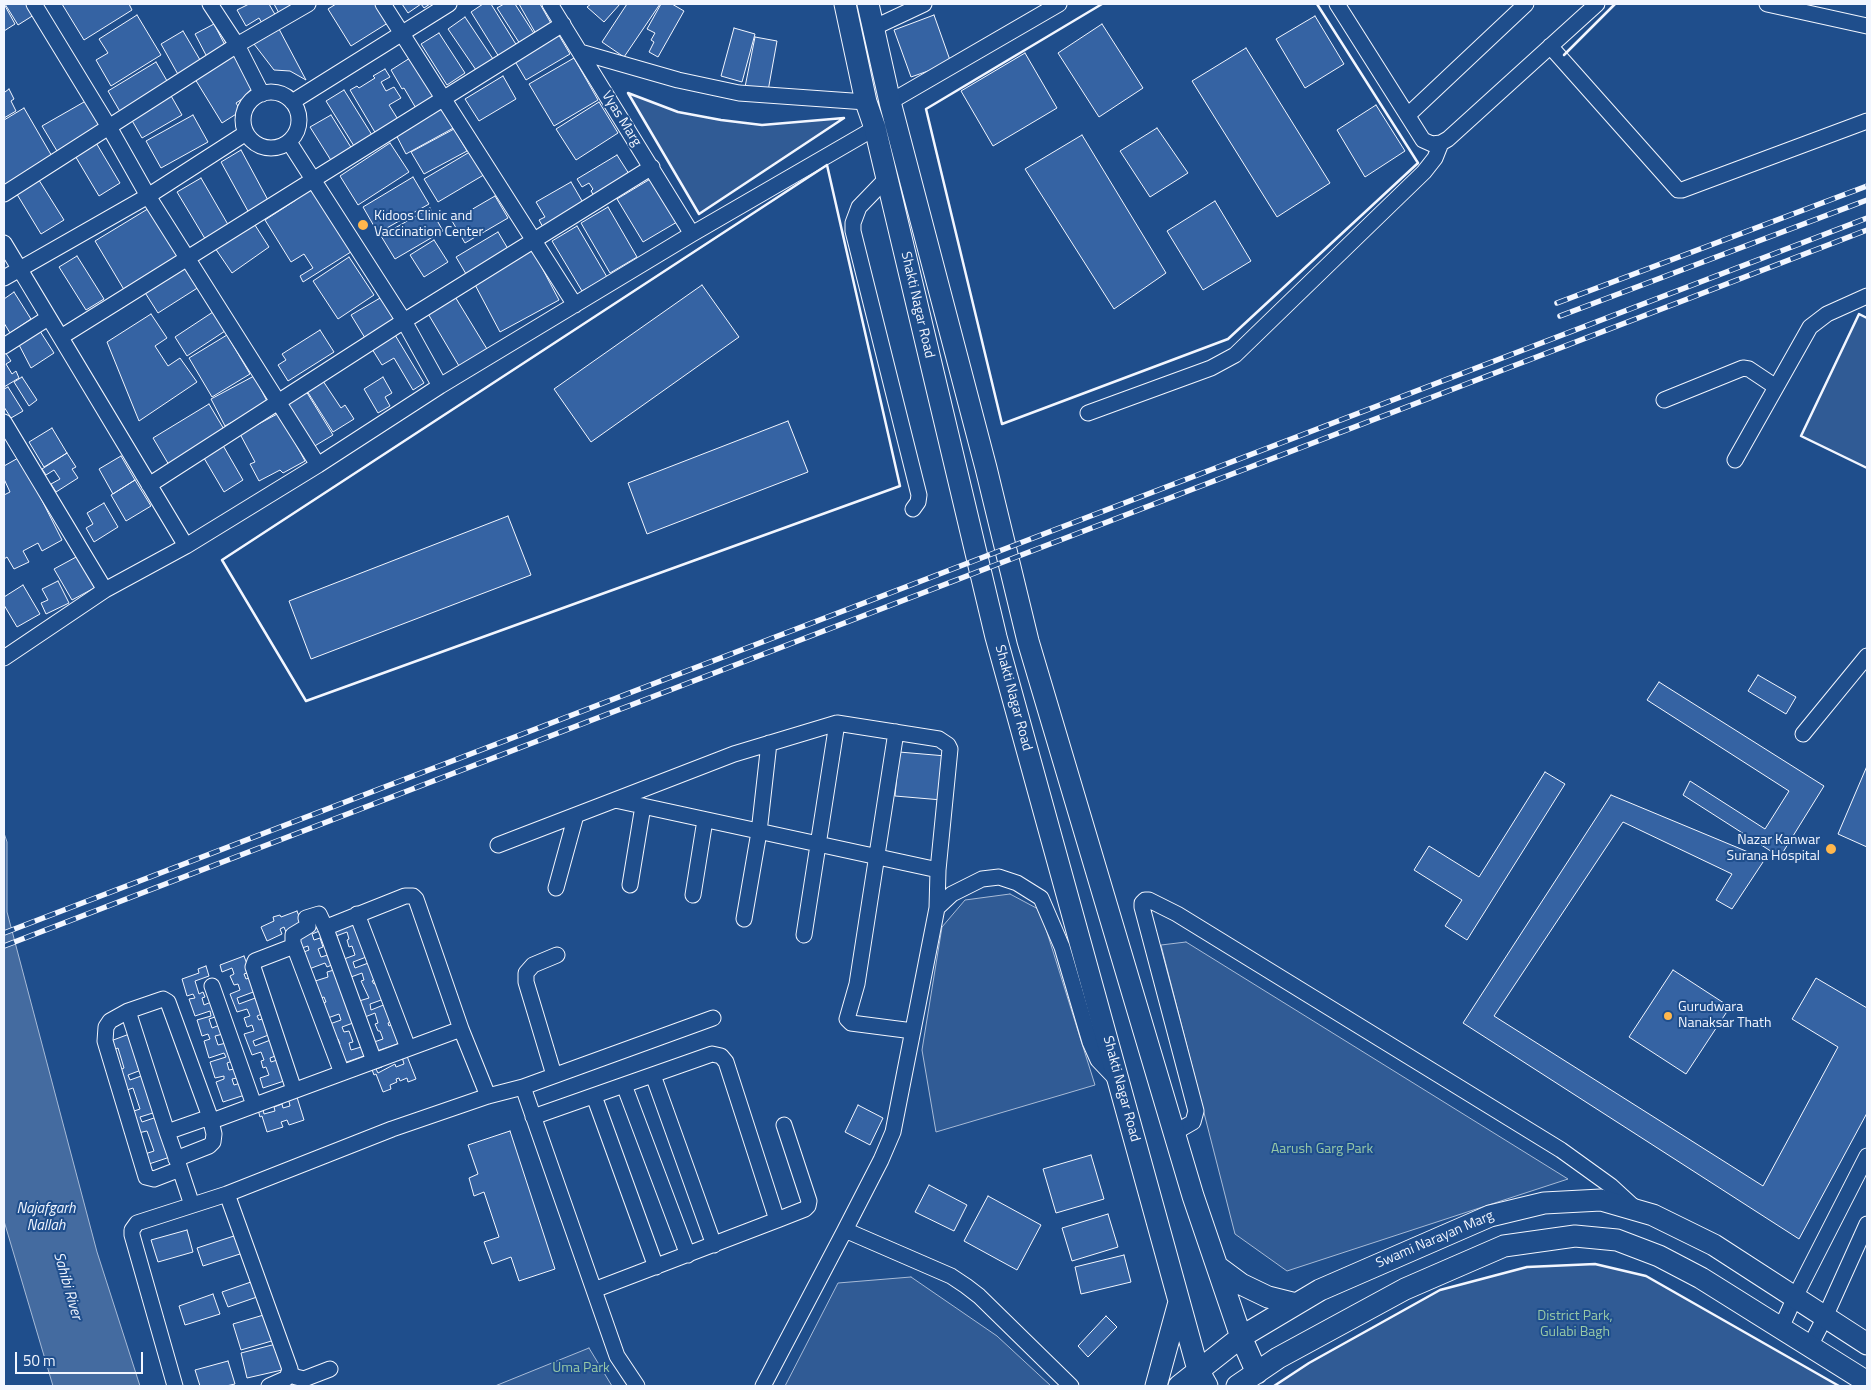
<!DOCTYPE html>
<style>
body{margin:0}
#map{position:relative;width:1871px;height:1390px;overflow:hidden;background:#1f4e8c;font-family:"Titillium Web",sans-serif}
canvas{display:block}
.frame{position:absolute;inset:0;border:5px solid #f2f6ff;pointer-events:none}
.scale{position:absolute;left:15px;top:1352px;width:128px;height:22px;box-sizing:border-box;border:2px solid #f2f6ff;border-top:0;padding-left:6px;font-size:15px;line-height:18px;white-space:nowrap;color:#f2f6ff;-webkit-text-stroke:4px #1f4e8c;paint-order:stroke}
</style>
<div id="map">
<canvas width="1871" height="1390"></canvas>
<div class="frame"></div>
<div class="scale">50 m</div>
</div>
<script>
const context = document.querySelector('canvas').getContext('2d');
context.lineJoin = 'round';
function paint(path, color) { context.fillStyle = color; context.fill(path, 'evenodd'); }
const poly = rows => new Path2D(rows.map(r => 'M' + r).join(''));
function strokePath(path, color, width, dash) { context.strokeStyle = color; context.lineWidth = width; context.lineCap = dash ? 'butt' : 'round'; context.setLineDash(dash || []); context.stroke(path); }
function write(font, color, halo, rows, align = 'center') {
  context.font = font + ' "Titillium Web",sans-serif'; context.lineWidth = 4; context.setLineDash([]); context.textBaseline = 'middle'; context.strokeStyle = halo; context.fillStyle = color; for (const [text, x, y, turn = 0] of rows) {
    context.save(); context.translate(x, y); context.rotate((+turn || 0) * Math.PI / 180); context.textAlign = isNaN(turn) ? turn : align; if (halo) context.strokeText(text, 0, 0); context.fillText(text, 0, 0); context.restore();
  }
}
const built = poly([
 [628,93,678,112,721,120,762,125,844,118,699,214,628,93],
 [1859,314,1867,318,1867,468,1801,436,1859,314],
 [1010,894,1040,910,1095,1085,936,1132,922,1050,942,927,965,900,1010,894],
 [1186,942,1568,1179,1287,1271,1235,1234,1161,945,1186,942],
 [1595,1264,1646,1276,1839,1386,1274,1386,1309,1363,1440,1290,1527,1267,1595,1264],
 [911,1277,997,1336,1051,1386,785,1386,838,1283,911,1277],
 [589,1348,612,1386,495,1386,589,1348]
]);
paint(built, '#305b95');
strokePath(built, '#a8bbd7', 1);
const water = poly([
 [4,833,7,842,7,912,97,1252,140,1386,53,1386,4,1221,4,833]
]);
paint(water, '#446ba0');
strokePath(water, '#a8bbd7', 1);
const building = poly([
 [4,4,15,24,4,31,4,4],
 [5,4,32,4,37,13,18,25,5,4],
 [62,4,129,4,132,10,84,40,62,4],
 [249,4,269,4,277,18,263,25,259,18,246,26,237,10,249,4],
 [274,4,298,4,280,15,274,4],
 [336,4,380,4,391,21,351,46,328,9,336,4],
 [402,4,430,4,424,8,421,4,408,13,402,4],
 [483,4,491,4,517,46,499,57,471,12,483,4],
 [504,4,515,4,535,35,520,44,497,8,504,4],
 [519,4,540,4,552,25,536,34,519,4],
 [591,4,620,4,604,22,587,7,591,4],
 [627,4,660,4,624,57,602,42,627,4],
 [661,4,672,4,684,11,658,57,649,52,654,42,651,40,655,33,647,29,661,4],
 [137,15,161,55,111,86,96,60,108,53,99,39,137,15],
 [934,15,951,63,911,77,894,30,934,15],
 [1315,16,1344,64,1305,88,1276,39,1315,16],
 [465,17,493,59,476,70,448,29,465,17],
 [214,24,226,47,207,57,195,34,214,24],
 [1102,24,1143,88,1099,117,1058,53,1102,24],
 [734,28,755,34,742,82,721,76,734,28],
 [279,29,306,80,290,71,274,70,254,44,279,29],
 [183,31,203,65,180,78,161,44,183,31],
 [557,32,570,54,526,80,513,58,557,32],
 [439,33,465,73,447,85,421,44,439,33],
 [755,37,777,41,768,91,745,87,755,37],
 [1246,48,1330,183,1277,217,1192,81,1246,48],
 [1025,53,1057,108,993,146,961,91,1025,53],
 [234,54,256,90,236,103,241,111,222,123,195,79,234,54],
 [410,58,437,99,417,110,404,88,402,89,391,70,410,58],
 [574,58,598,100,554,126,529,84,574,58],
 [156,62,170,86,122,115,108,91,156,62],
 [385,69,390,77,381,82,386,91,394,87,401,98,389,105,399,121,376,134,350,90,357,86,359,88,375,78,373,76,385,69],
 [503,76,516,99,479,121,465,99,503,76],
 [9,89,14,99,11,101,16,111,4,118,4,90,5,92,9,89],
 [344,90,372,135,354,146,326,101,344,90],
 [170,94,182,115,142,138,130,117,170,94],
 [91,98,105,124,57,151,42,126,91,98],
 [599,102,618,133,576,160,556,129,599,102],
 [445,104,457,126,406,154,394,131,445,104],
 [1376,105,1405,151,1365,177,1337,130,1376,105],
 [24,108,53,158,4,186,4,120,24,108],
 [193,115,208,142,161,168,146,141,193,115],
 [331,115,352,149,332,162,310,127,331,115],
 [1157,128,1188,173,1150,197,1120,151,1157,128],
 [454,129,467,151,424,174,411,152,454,129],
 [1082,135,1166,273,1114,309,1025,169,1082,135],
 [95,141,120,183,99,196,74,154,95,141],
 [390,143,409,172,358,205,340,176,390,143],
 [241,150,269,202,249,213,221,162,241,150],
 [473,150,487,173,438,202,424,179,473,150],
 [617,155,631,177,596,199,591,191,593,189,589,183,582,187,577,179,617,155],
 [37,177,64,220,41,234,15,191,37,177],
 [413,177,429,204,378,233,363,207,413,177],
 [201,178,230,228,207,242,177,192,201,178],
 [652,178,677,222,643,242,617,199,652,178],
 [312,182,354,250,303,282,300,276,313,268,304,254,291,262,265,220,296,200,292,195,312,182],
 [571,182,585,206,544,229,539,220,545,217,536,202,571,182],
 [495,196,508,218,465,243,452,221,495,196],
 [1215,201,1251,261,1203,290,1167,231,1215,201],
 [151,207,182,259,126,293,95,241,151,207],
 [608,207,637,257,610,273,581,223,608,207],
 [430,208,443,231,395,259,381,236,430,208],
 [253,222,269,247,232,273,215,248,253,222],
 [577,226,607,277,582,291,552,241,577,226],
 [498,232,511,254,469,279,456,257,498,232],
 [434,240,448,262,424,277,410,255,434,240],
 [532,249,559,300,500,332,473,281,532,249],
 [77,256,104,299,86,310,59,267,77,256],
 [349,257,374,295,338,319,313,281,349,257],
 [185,265,199,287,158,313,144,291,185,265],
 [702,285,739,337,591,442,554,389,702,285],
 [14,292,31,319,10,333,4,323,4,299,14,292],
 [387,294,396,320,365,338,351,315,387,294],
 [454,295,487,349,459,366,427,312,454,295],
 [213,312,225,331,187,356,175,337,213,312],
 [151,314,167,338,155,346,168,366,180,358,197,382,139,421,107,342,151,314],
 [38,328,54,353,31,368,17,341,38,328],
 [320,330,334,352,288,381,278,365,286,360,282,354,320,330],
 [227,335,250,374,212,397,189,358,227,335],
 [395,335,424,383,413,390,394,358,382,365,372,349,395,335],
 [5,352,11,361,6,364,12,374,16,371,19,378,4,387,4,353,5,352],
 [254,376,268,403,225,426,211,399,254,376],
 [22,377,37,400,29,406,14,382,22,377],
 [383,377,392,393,385,397,390,406,378,413,364,389,383,377],
 [323,381,341,408,345,405,354,419,333,432,307,391,323,381],
 [8,387,23,411,11,418,4,407,4,389,8,387],
 [306,391,333,435,313,447,286,403,306,391],
 [209,404,225,431,169,465,153,438,209,404],
 [279,413,305,461,283,473,280,470,259,481,250,464,255,462,240,434,279,413],
 [788,421,808,472,647,534,628,483,788,421],
 [52,428,67,453,44,467,29,442,52,428],
 [221,442,243,480,224,492,201,453,221,442],
 [67,453,76,467,72,469,78,478,56,492,51,484,60,479,54,470,46,475,42,469,67,453],
 [121,456,135,480,113,494,99,469,121,456],
 [20,457,62,540,42,551,38,543,23,551,29,562,14,569,7,557,4,559,4,495,10,492,4,479,4,466,20,457],
 [135,480,151,506,126,521,111,495,135,480],
 [104,503,118,527,94,542,86,528,93,524,87,513,104,503],
 [508,516,531,575,311,659,289,601,508,516],
 [78,556,96,587,72,600,54,569,78,556],
 [58,581,69,603,46,614,41,603,48,600,42,589,58,581],
 [23,585,40,614,17,627,4,605,4,597,23,585],
 [1758,675,1796,697,1786,714,1748,691,1758,675],
 [1659,682,1824,786,1780,857,1683,795,1690,781,1765,829,1789,791,1647,700,1659,682],
 [899,752,946,756,942,800,895,796,899,752],
 [1867,766,1867,847,1838,834,1867,766],
 [1545,772,1565,784,1467,940,1445,926,1462,900,1414,870,1429,846,1479,877,1545,772],
 [1611,795,1765,859,1732,909,1716,900,1732,874,1623,822,1494,1016,1763,1186,1838,1047,1792,1019,1816,978,1867,1008,1867,1113,1799,1239,1463,1023,1611,795],
 [297,911,303,927,286,932,284,927,280,929,282,934,267,941,261,927,274,921,273,917,280,915,281,917,297,911],
 [356,920,360,942,364,941,369,956,353,962,355,968,371,962,377,979,372,981,374,984,378,983,384,999,370,1004,371,1010,386,1004,392,1021,388,1023,389,1026,393,1024,400,1043,377,1051,374,1042,383,1039,380,1031,378,1031,375,1024,378,1023,375,1013,365,1017,359,1001,369,998,361,981,364,980,362,973,351,977,344,959,355,955,352,946,349,947,347,940,349,939,347,932,336,936,333,928,356,920],
 [318,921,322,930,312,934,314,940,320,938,323,947,318,949,321,957,331,954,334,964,327,967,325,963,309,969,304,952,309,950,308,946,302,948,297,933,318,921],
 [244,956,250,972,244,974,246,979,251,977,256,991,237,998,239,1004,258,997,264,1013,257,1016,259,1020,265,1018,271,1034,253,1041,255,1046,273,1039,278,1055,270,1058,271,1062,280,1059,287,1080,263,1088,260,1078,269,1075,266,1067,263,1068,261,1061,264,1060,261,1052,252,1055,244,1034,254,1031,252,1025,247,1027,244,1018,250,1016,247,1009,237,1012,230,994,240,990,238,984,234,985,230,976,234,974,232,968,222,972,220,965,244,956],
 [206,966,209,976,195,981,199,994,203,992,205,997,202,998,204,1005,216,1000,221,1015,209,1019,212,1028,220,1025,223,1034,215,1036,218,1045,230,1042,235,1060,227,1063,229,1070,234,1069,237,1078,232,1079,234,1085,244,1082,248,1094,223,1102,216,1082,224,1079,224,1076,215,1078,210,1062,226,1057,224,1053,209,1058,204,1041,210,1039,208,1034,202,1036,197,1020,211,1016,210,1011,195,1016,189,999,195,998,193,994,187,996,182,979,199,973,198,969,206,966],
 [334,970,353,1023,342,1027,344,1032,349,1031,353,1042,349,1043,351,1050,361,1047,364,1056,341,1064,334,1046,340,1044,338,1039,333,1040,327,1025,341,1020,339,1014,325,1019,320,1004,326,1002,324,997,318,999,312,982,328,977,327,972,334,970],
 [1673,970,1730,1007,1686,1074,1629,1037,1673,970],
 [132,1033,144,1069,128,1075,130,1080,144,1075,156,1112,140,1117,142,1122,160,1116,173,1156,149,1164,145,1154,154,1151,147,1131,138,1133,131,1112,140,1109,133,1088,124,1091,118,1071,124,1068,118,1048,111,1051,108,1042,132,1033],
 [405,1051,416,1079,408,1082,407,1078,400,1081,399,1078,396,1079,397,1082,390,1085,391,1089,383,1092,376,1074,374,1075,371,1067,380,1063,382,1067,376,1069,378,1073,395,1064,396,1067,404,1064,402,1057,405,1051],
 [296,1094,304,1120,289,1125,287,1120,281,1122,283,1127,267,1132,262,1116,260,1117,257,1106,262,1105,264,1114,275,1111,274,1107,282,1104,283,1108,290,1106,288,1097,296,1094],
 [858,1105,883,1118,870,1145,845,1132,858,1105],
 [510,1131,555,1269,519,1281,511,1257,492,1264,484,1242,499,1237,484,1192,474,1196,469,1178,478,1174,468,1145,510,1131],
 [1091,1155,1104,1199,1056,1213,1043,1169,1091,1155],
 [929,1185,967,1205,954,1231,915,1212,929,1185],
 [988,1196,1041,1225,1017,1270,964,1241,988,1196],
 [1108,1214,1118,1247,1072,1261,1062,1228,1108,1214],
 [187,1230,193,1252,158,1262,151,1240,187,1230],
 [237,1235,243,1253,203,1266,197,1248,237,1235],
 [1124,1255,1131,1282,1081,1294,1075,1267,1124,1255],
 [251,1282,257,1297,228,1307,222,1292,251,1282],
 [213,1294,220,1314,185,1325,179,1306,213,1294],
 [267,1314,275,1340,241,1350,233,1324,267,1314],
 [1106,1316,1117,1327,1088,1357,1078,1346,1106,1316],
 [276,1344,282,1370,247,1378,241,1353,276,1344],
 [228,1361,235,1384,226,1386,200,1386,195,1370,228,1361]
]);
paint(building, '#3563a3');
strokePath(building, '#f2f6ff', 1);
const street = poly([
 [34,4,109,127,148,196,318,465],
 [210,4,237,45,262,94],
 [383,4,575,305],
 [550,4,692,234],
 [1337,4,1423,140,1432,144,1441,143,1448,139,1597,4],
 [1767,4,1867,26],
 [873,28,924,4],
 [1550,46,1678,190,1682,190,1867,121],
 [580,52,678,80,739,93,866,102],
 '243 120a28 28 0 1 1 56 0a28 28 0 1 1-56 0Z',
 [292,102,449,4],
 [890,102,1059,4],
 [1408,115,1526,4],
 [289,142,404,321,440,386],
 [887,178,859,207,853,223,853,231,919,495,918,502,913,509],
 [4,194,237,45,308,4],
 [4,243,186,546],
 [4,278,148,196,246,133],
 [61,337,563,24],
 [4,346,48,318],
 [1664,400,1743,368,1749,369,1776,387],
 [1088,413,1211,368,1235,355,1424,172,1435,158,1441,143],
 [4,422,105,590],
 [1735,460,1810,327,1827,314,1867,296],
 [149,485,404,321,652,167],
 [4,658,105,590,186,546,318,465,440,386,692,234,875,128],
 [896,732,857,984,847,1019,851,1023,913,1031],
 [1803,734,1867,656],
 [498,845,615,800],
 [630,885,643,806],
 [556,888,576,815],
 [693,895,705,820],
 [937,908,938,870,615,800,734,754,837,723,939,739,948,745,950,749,938,870],
 [357,914,408,1048],
 [744,919,759,832,769,743],
 [326,929,319,914,306,918,308,926,293,935,293,943,342,1073],
 [804,935,837,723],
 [294,946,255,961,253,967,294,1090],
 [212,986,254,1105],
 [128,1011,110,1021,106,1027,105,1041,146,1177,154,1179,180,1169],
 [374,1061,326,929,332,925,405,896,413,896,416,899,461,1029],
 [554,1075,526,982,526,973,533,965,557,955],
 [653,1075,714,1245],
 [624,1085,688,1255],
 [594,1096,656,1267],
 [533,1117,712,1054,721,1056,726,1062,777,1220,594,1290],
 [212,1121,461,1029,488,1096],
 [167,1132,210,1117],
 [1174,1133,1193,1122,1196,1111,1142,907,1142,903,1145,900,1149,900,1177,914,1561,1150,1611,1186,1635,1208],
 [176,1159,209,1146,213,1142,214,1134,210,1117,168,1002,163,999,128,1011,167,1132,180,1169,192,1205],
 [777,1220,805,1209,808,1206,809,1201,784,1125],
 [845,1230,881,1160,893,1132,937,908,952,894,982,879,999,877,1017,883,1041,898,1062,947,1090,1042,1098,1060,1117,1080],
 [1781,1328,1795,1297,1867,1156],
 [1810,1346,1825,1317,1867,1224],
 [289,1373,296,1377,304,1379,330,1369],
 [175,1386,132,1235,132,1230,137,1223,227,1194],
 [269,1386,287,1378,290,1369,227,1194,392,1129,488,1096,523,1087],
 [637,1386,617,1356,523,1087,713,1018],
 [763,1386,845,1230,951,1276,966,1286,979,1296,1071,1386]
]);
const secondary = poly([
 [845,4,866,102,875,128,996,637,1198,1370,1207,1386],
 [868,4,890,102,986,468,1028,641,1193,1196,1241,1337,1257,1373],
 [1218,1267,1241,1284,1268,1297,1296,1304],
 [1156,1386,1179,1302],
 [1179,1386,1241,1337,1320,1290,1490,1216,1544,1203,1601,1200,1653,1215,1714,1245,1867,1344],
 [1237,1386,1278,1358,1405,1289,1504,1246,1575,1236,1617,1240,1659,1256,1701,1278,1867,1382]
]);
strokePath(street, '#f2f6ff', 17);
strokePath(secondary, '#f2f6ff', 23);
strokePath(street, '#1f4e8c', 15);
strokePath(secondary, '#1f4e8c', 21);
const rail = poly([
 [1557,303,1867,186],
 [1560,316,1867,200],
 [4,933,1867,218],
 [4,946,1867,230]
]);
strokePath(rail, '#f2f6ff', 5.5);
strokePath(rail, '#1f4e8c', 4, [11]);
strokePath(poly([
 [1102,4,926,109,1002,424,1228,339,1418,163,1317,4],
 [1564,55,1615,4],
 [628,93,678,112,721,120,762,125,844,118,699,214,628,93],
 [827,165,900,486,306,701,222,560,827,165],
 [1867,318,1859,314,1801,436,1867,468],
 [1274,1386,1309,1363,1440,1290,1527,1267,1595,1264,1646,1276,1839,1386]
]), '#f2f6ff', 2.5);
for (const [x, y, r, color] of [
 [363,225,6,"#ffb74d"],
 [1831,849,6,"#ffb74d"],
 [1668,1016,5,"#ffb74d"]
]) { const dot = new Path2D(); dot.arc(x, y, r, 0, 2 * Math.PI); context.fillStyle = color; context.fill(dot); strokePath(dot, '#1f4e8c', 2); }
write('14px', '#f2f6ff', '#1f4e8c', [
 ["Vyas Marg",621,119,58],
 ["Shakti Nagar Road",917,305,77],
 ["Shakti Nagar Road",1013,698,75],
 ["Shakti Nagar Road",1121,1089,75],
 ["Swami Narayan Marg",1435,1240,-23]
]);
write('14px', '#f2f6ff', '#1f4e8c', [
 ["Kidoos Clinic and",374,217],
 ["Vaccination Center",374,233],
 ["Nazar Kanwar",1820,841,"right"],
 ["Surana Hospital",1820,857,"right"],
 ["Gurudwara",1678,1008],
 ["Nanaksar Thath",1678,1024]
], 'left');
write('14px', '#97c8a6', '#1f4e8c', [
 ["Aarush Garg Park",1322,1150],
 ["District Park,",1575,1317],
 ["Gulabi Bagh",1575,1333],
 ["Uma Park",581,1369]
]);
write('italic 15px', '#f2f6ff', '#1f4e8c', [
 ["Najafgarh",46,1209],
 ["Nallah",46,1226],
 ["Sahibi River",67,1286,74]
]);
</script>
